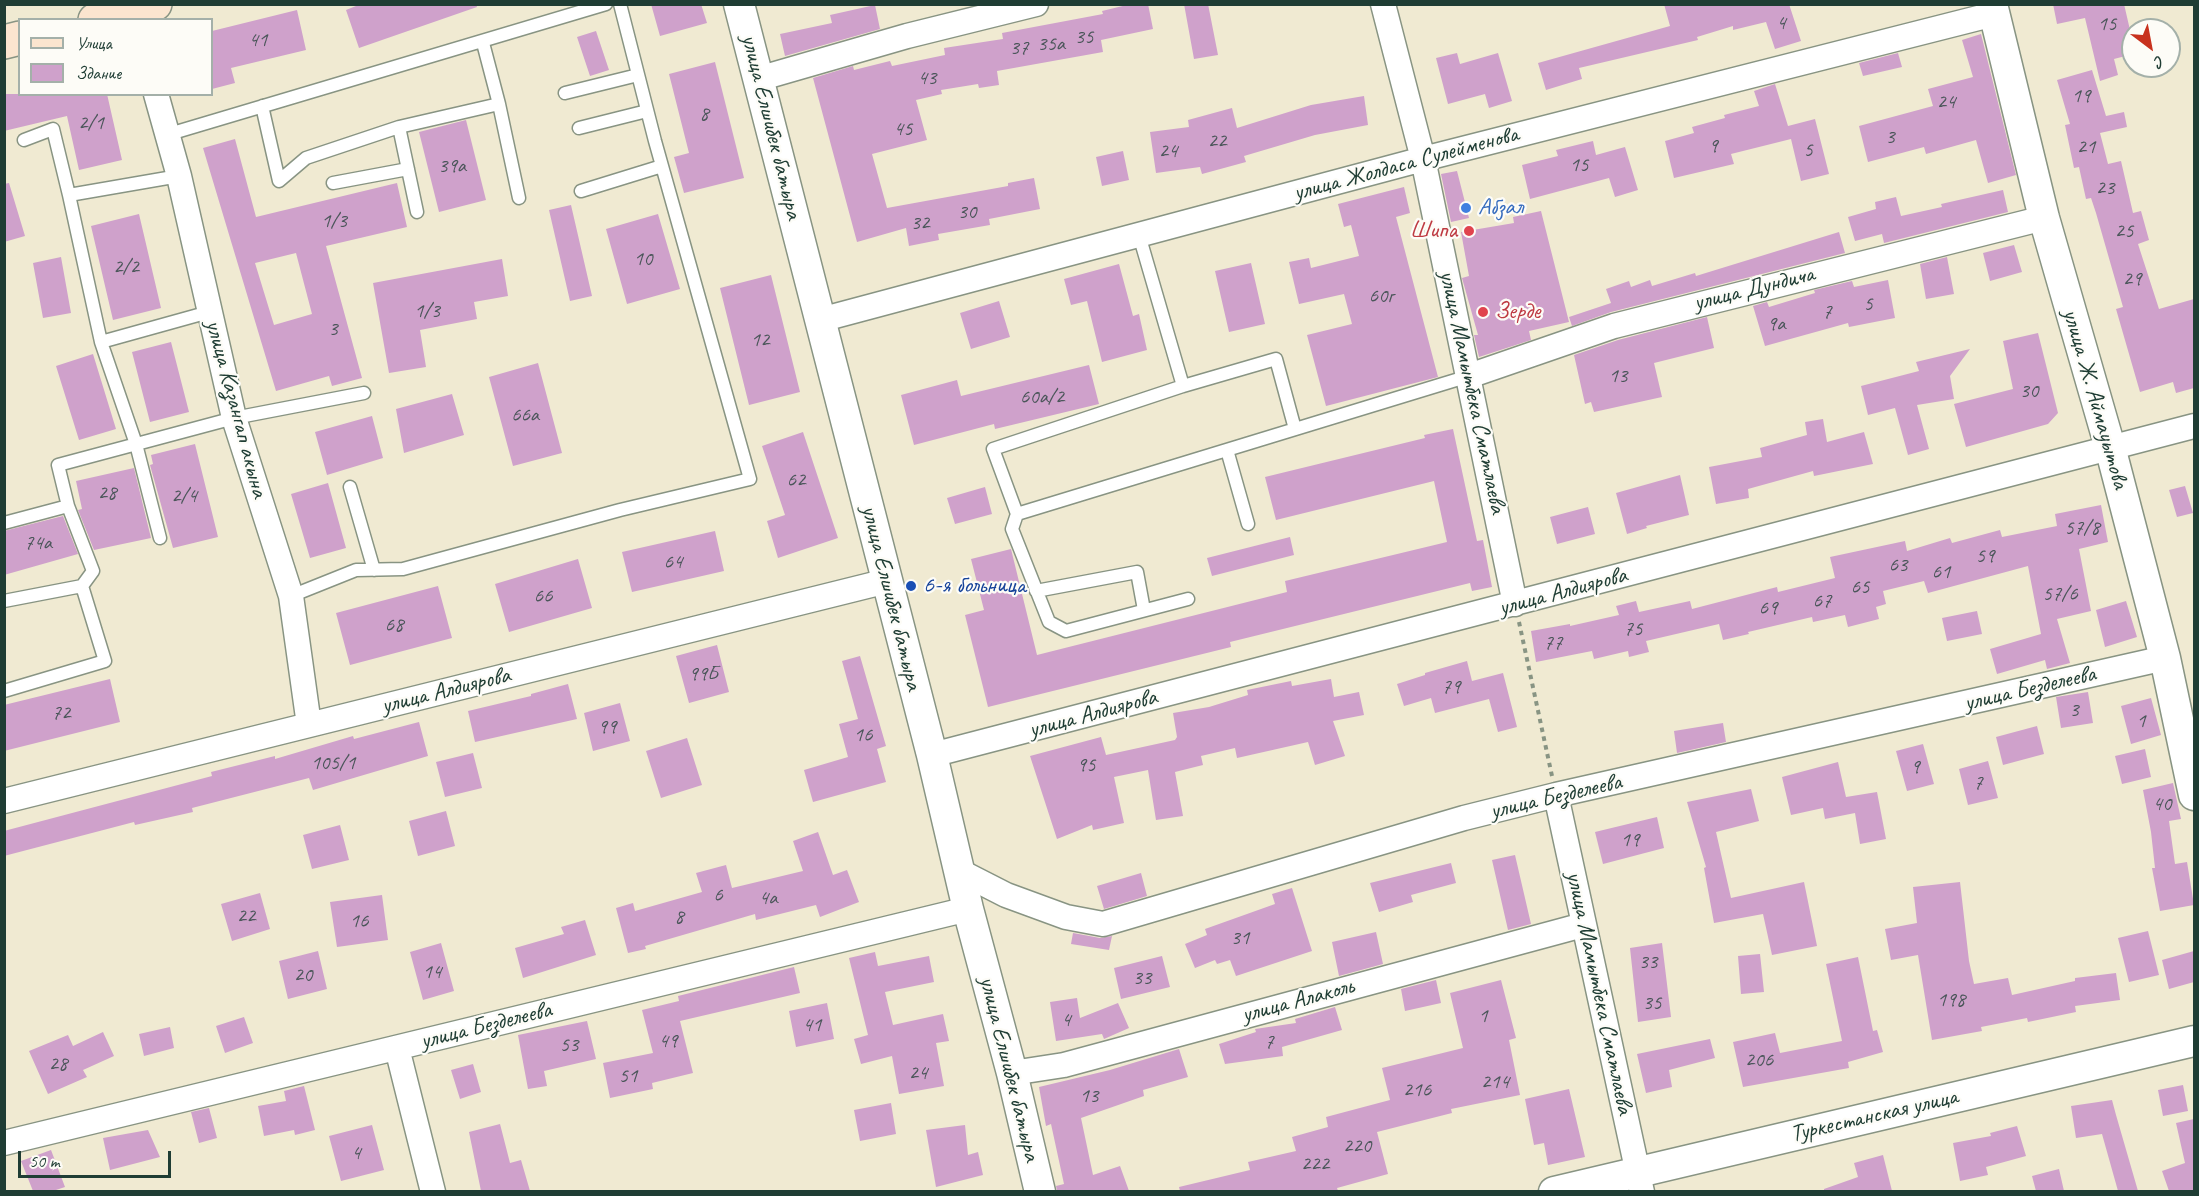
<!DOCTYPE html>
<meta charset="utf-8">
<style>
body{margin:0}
#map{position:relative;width:2199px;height:1196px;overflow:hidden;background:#f0ead2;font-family:Caveat,sans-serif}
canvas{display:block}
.frame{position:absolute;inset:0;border:6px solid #1f3d34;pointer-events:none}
.legend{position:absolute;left:18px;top:18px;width:195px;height:78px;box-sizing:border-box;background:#fdfcf7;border:2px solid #a4b0a9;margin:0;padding:8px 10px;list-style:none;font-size:18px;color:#1f3d34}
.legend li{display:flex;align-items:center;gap:12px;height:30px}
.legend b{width:30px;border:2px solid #a4b0a9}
.north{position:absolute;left:2121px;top:18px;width:60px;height:60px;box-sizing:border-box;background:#fdfcf7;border:2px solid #a4b0a9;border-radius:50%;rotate:148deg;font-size:16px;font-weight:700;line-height:24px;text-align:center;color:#1f3d34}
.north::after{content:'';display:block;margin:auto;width:21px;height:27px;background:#c8321e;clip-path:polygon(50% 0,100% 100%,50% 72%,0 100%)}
.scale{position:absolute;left:18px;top:1151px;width:153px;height:27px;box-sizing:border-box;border:3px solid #1f3d34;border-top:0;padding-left:8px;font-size:18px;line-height:21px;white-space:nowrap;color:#1f3d34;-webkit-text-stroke:4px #fdfcf7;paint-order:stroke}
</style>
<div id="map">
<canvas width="2199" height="1196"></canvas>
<div class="frame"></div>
<ul class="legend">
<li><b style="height:8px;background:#fbe5cf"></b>Улица</li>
<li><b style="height:16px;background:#cfa1cb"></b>Здание</li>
</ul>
<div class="north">С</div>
<div class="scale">50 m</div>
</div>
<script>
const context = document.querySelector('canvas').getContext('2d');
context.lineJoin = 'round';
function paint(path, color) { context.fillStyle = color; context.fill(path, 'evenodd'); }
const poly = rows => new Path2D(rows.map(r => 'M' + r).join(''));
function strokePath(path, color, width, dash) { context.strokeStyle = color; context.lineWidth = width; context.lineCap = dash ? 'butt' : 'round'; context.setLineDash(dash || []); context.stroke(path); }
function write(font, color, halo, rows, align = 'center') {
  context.font = font + ' Caveat,sans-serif'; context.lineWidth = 4.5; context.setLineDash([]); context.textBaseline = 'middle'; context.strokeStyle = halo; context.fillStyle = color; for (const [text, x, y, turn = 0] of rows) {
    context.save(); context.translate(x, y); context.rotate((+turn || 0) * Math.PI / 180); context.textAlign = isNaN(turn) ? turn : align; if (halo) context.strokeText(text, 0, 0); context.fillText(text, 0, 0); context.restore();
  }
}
paint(poly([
 [361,4,476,4,477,7,359,48,346,10],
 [651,4,701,4,707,23,660,36],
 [1131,4,1148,4,1153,29,1101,40,1103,52,997,71,999,85,979,88,978,84,941,90,942,94,916,100,927,140,872,154,887,208,1008,186,1008,183,1034,178,1040,209,989,219,990,225,938,234,939,240,909,246,906,228,857,242,813,78,853,66,854,70,890,61,892,66,945,55,944,48,1003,39,1002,33,1103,14,1102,11],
 [1184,4,1208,4,1218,55,1194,59],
 [1664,4,1789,4,1801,41,1775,49,1766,22,1733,30,1733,26,1697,37,1698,40,1579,68,1582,79,1546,90,1538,63,1670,26],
 [2053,4,2124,4,2133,43,2133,54,2114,59,2118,75,2100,81,2085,18,2057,24],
 [875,5,880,29,785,56,780,34,832,23,830,15],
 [297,10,306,50,231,68,235,83,212,89,212,31],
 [596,31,609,70,590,76,577,37],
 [1981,34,2016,175,1988,183,1976,140,1926,154,1924,147,1868,162,1859,126,1933,106,1928,89,1973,77,1962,40],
 [1457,53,1460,64,1498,53,1512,101,1489,108,1485,94,1448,104,1436,58],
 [1898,53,1902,67,1863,76,1859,63],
 [715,62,744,178,684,193,674,157,689,153,669,74],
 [2092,70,2106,116,2124,112,2127,127,2100,133,2108,164,2121,161,2133,213,2141,211,2149,240,2138,244,2159,309,2194,299,2194,388,2176,393,2173,382,2140,392,2116,309,2123,307,2096,213,2091,198,2086,199,2079,167,2074,168,2065,125,2070,124,2057,80],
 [1775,84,1788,126,1815,119,1829,174,1801,181,1791,139,1731,154,1734,164,1674,178,1665,141,1694,133,1692,127,1725,118,1724,115,1759,106,1754,91],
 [4,94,107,94,122,160,79,170,67,116,4,131],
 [1364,96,1368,125,1315,135,1244,156,1246,162,1202,174,1200,167,1156,173,1150,132,1189,127,1188,120,1232,108,1237,128,1311,105],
 [466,120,486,200,439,212,419,132],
 [235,139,256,217,397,183,407,227,326,246,362,378,332,386,329,376,276,391,203,148],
 [296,253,312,314,274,325,255,263],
 [1593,141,1596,155,1625,147,1638,190,1615,197,1609,178,1530,199,1522,165,1558,156,1556,150],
 [1123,151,1129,180,1102,186,1096,157],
 [1457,171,1469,218,1451,222,1441,174],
 [9,183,25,236,4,242,4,184],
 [1404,187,1410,213,1396,217,1438,377,1326,406,1307,335,1352,324,1344,294,1299,304,1289,262,1309,258,1311,268,1359,256,1351,225,1344,227,1338,204],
 [2003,190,2008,212,1884,243,1882,234,1855,241,1848,217,1876,209,1875,202,1896,197,1901,216,1942,207,1941,204],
 [571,205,592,296,570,301,549,210],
 [1541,211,1569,322,1529,331,1531,340,1479,357,1474,335,1478,335,1462,278,1469,276,1461,232,1514,223,1513,217],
 [139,214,161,308,113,320,91,226],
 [658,214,680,289,627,304,606,229],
 [1839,232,1845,253,1611,312,1572,326,1569,317,1611,303,1606,289,1629,281,1631,287,1650,280,1652,286,1695,273,1696,276],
 [2014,245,2022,272,1990,281,1983,253],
 [61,257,71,313,43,318,33,263],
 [1947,257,1954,294,1926,299,1920,264],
 [502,259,508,296,474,302,477,319,420,330,426,367,389,373,373,283],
 [1251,263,1265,324,1229,332,1215,271],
 [1119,264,1133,316,1139,314,1147,350,1102,362,1087,301,1071,305,1064,279],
 [771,275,800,392,749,405,720,288],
 [1888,280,1895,318,1849,327,1848,323,1765,346,1753,306,1767,302,1769,307,1815,293,1814,290,1852,281,1854,287],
 [999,301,1010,337,971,349,960,313],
 [1707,317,1714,348,1654,363,1662,397,1594,412,1591,402,1585,404,1574,355,1618,340],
 [2038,333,2058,413,2048,424,1966,447,1954,404,2013,389,2003,341],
 [171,342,189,412,150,422,132,352],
 [1970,349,1950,376,1954,399,1917,405,1929,449,1908,455,1895,408,1868,415,1861,386,1919,371,1916,362],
 [93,354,116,429,79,440,56,366],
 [538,363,562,453,513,466,489,377],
 [1089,365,1099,404,995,429,994,424,914,445,901,395,957,380,961,396],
 [452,394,464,435,404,453,396,409],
 [372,416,383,458,327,475,315,432],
 [1823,419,1827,442,1864,432,1873,464,1814,476,1813,471,1748,489,1749,498,1716,504,1709,467,1762,457,1760,448,1807,435,1805,422],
 [1453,429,1477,541,1483,540,1492,587,1472,591,1470,583,1230,642,1231,647,988,707,965,615,984,610,971,559,1011,549,1037,655,1287,592,1285,581,1447,542,1434,481,1276,520,1265,477,1425,438,1424,435],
 [803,432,838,538,778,558,767,521,785,515,762,446],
 [195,444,218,537,173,548,150,465,153,464,151,455],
 [134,468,151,538,94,550,78,510,82,509,76,481],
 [1680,475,1689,515,1646,526,1647,528,1627,534,1616,493],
 [328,483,346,548,310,558,291,494],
 [2185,486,2193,513,2177,517,2169,490],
 [985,487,992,514,955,524,947,498],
 [2101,505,2108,542,2079,549,2091,611,2057,619,2070,663,2047,669,2045,660,1997,674,1990,649,2041,634,2028,566,1928,593,1924,581,1883,591,1886,604,1876,607,1879,619,1848,627,1845,615,1813,622,1812,617,1748,632,1749,634,1723,640,1719,624,1646,641,1649,652,1629,657,1628,651,1594,659,1592,651,1536,662,1531,631,1570,624,1570,626,1619,615,1616,606,1636,601,1639,612,1690,601,1692,609,1777,587,1778,592,1835,578,1830,557,1905,541,1907,551,1950,538,1952,543,2000,530,2002,537,2057,526,2055,514],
 [1588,507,1595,534,1557,544,1550,517],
 [63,516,78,554,4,575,4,531],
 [715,531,724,571,632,592,622,552],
 [1290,537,1294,555,1212,576,1207,558],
 [578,559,592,608,509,632,495,584],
 [438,586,452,638,350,665,336,613],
 [2126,601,2137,637,2105,647,2096,610],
 [1977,611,1982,634,1947,641,1942,618],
 [717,645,729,692,689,703,676,656],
 [860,656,886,746,877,749,886,782,813,802,804,770,848,757,839,724,858,719,842,661],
 [1467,661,1472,681,1503,673,1517,727,1498,732,1489,699,1435,713,1431,698,1404,706,1397,684,1425,675,1425,673],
 [110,679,120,722,4,751,4,705],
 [1331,679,1334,697,1359,692,1364,715,1333,721,1345,756,1315,765,1308,742,1237,758,1235,748,1201,756,1203,765,1175,772,1183,816,1156,820,1148,770,1114,777,1124,823,1093,830,1092,825,1057,839,1030,756,1101,737,1106,755,1175,740,1177,737,1173,713,1209,707,1248,695,1247,690,1291,681,1292,686],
 [568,684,577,719,475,742,468,711,531,696,531,694],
 [2088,692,2093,723,2061,728,2056,697],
 [2151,698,2161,735,2131,744,2121,706],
 [620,703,630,741,593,751,584,713],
 [419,722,428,756,313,790,309,778,192,808,193,812,135,825,134,822,4,856,4,831,212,776,211,772,275,756,275,759,353,736,354,739],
 [1723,723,1726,742,1677,753,1674,731],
 [2037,726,2044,754,2003,765,1996,737],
 [687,738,702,785,661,798,646,751],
 [1923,744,1934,784,1907,791,1896,751],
 [2145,749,2151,777,2122,784,2115,756],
 [473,753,482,788,445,797,436,762],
 [1988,761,1998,798,1968,805,1959,769],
 [1838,762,1846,797,1877,792,1886,839,1860,844,1855,813,1825,819,1823,808,1791,815,1782,777],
 [2173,783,2181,819,2169,821,2175,864,2187,862,2194,905,2160,911,2152,868,2155,868,2151,832,2143,790],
 [1751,789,1759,821,1716,832,1731,898,1804,882,1817,946,1772,955,1763,914,1714,923,1704,868,1706,867,1687,802],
 [446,811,455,846,418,856,409,821],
 [1657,817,1664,848,1603,864,1595,832],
 [340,825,349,860,312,869,303,835],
 [818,832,833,875,847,870,859,902,820,917,816,905,756,920,755,914,645,946,646,949,628,953,616,908,633,903,635,911,702,892,696,873,726,865,732,888,803,871,793,841],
 [1515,855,1531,924,1508,930,1492,860],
 [1451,863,1456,883,1411,895,1413,902,1379,912,1370,883],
 [1141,873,1147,896,1104,909,1097,886],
 [1960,882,1969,961,1974,984,2008,978,2012,995,2075,981,2075,978,2116,973,2120,1000,2075,1006,2076,1012,2028,1022,2027,1018,1981,1027,1982,1031,1932,1040,1918,955,1891,960,1885,929,1917,923,1913,887],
 [1292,888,1312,951,1236,976,1230,960,1217,964,1215,960,1195,968,1185,944,1207,935,1205,929,1275,904,1272,894],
 [260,893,270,929,232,941,221,904],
 [382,895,388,940,337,947,330,902],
 [585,920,596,955,523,978,515,948,564,934,561,927],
 [2148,931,2159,975,2129,982,2118,938],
 [1376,932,1383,964,1339,976,1332,942],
 [1073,933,1100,938,1112,936,1109,950,1071,944],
 [441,943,454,991,423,1000,410,952],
 [1662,943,1671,1017,1638,1022,1630,948],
 [318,951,327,989,288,999,279,961],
 [2194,951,2194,982,2169,989,2162,960],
 [875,952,878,966,929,956,934,982,885,992,893,1025,943,1014,949,1041,936,1043,944,1086,899,1094,892,1056,861,1064,854,1039,868,1035,849,958],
 [1760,954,1764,992,1741,994,1738,956],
 [1162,956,1170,987,1121,999,1114,968],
 [1858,957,1873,1031,1877,1030,1883,1052,1848,1062,1849,1068,1743,1087,1733,1042,1775,1033,1780,1053,1842,1041,1826,964],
 [794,967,800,993,680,1021,693,1073,652,1083,653,1089,610,1098,603,1063,653,1053,642,1010,679,1001,678,996],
 [1436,980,1441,1003,1405,1011,1401,989],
 [1501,980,1516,1038,1509,1040,1520,1095,1451,1109,1452,1113,1377,1132,1388,1174,1337,1188,1338,1191,1180,1191,1179,1187,1250,1170,1248,1162,1296,1151,1292,1137,1328,1127,1326,1117,1390,1100,1382,1068,1463,1048,1450,993],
 [1077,998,1080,1018,1118,1003,1129,1028,1104,1039,1102,1034,1056,1041,1050,1002],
 [827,1003,834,1039,796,1047,789,1011],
 [1335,1007,1342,1030,1282,1047,1283,1056,1225,1064,1219,1044,1256,1032,1255,1029,1296,1023,1295,1019],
 [244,1017,253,1043,225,1053,216,1026],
 [587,1021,596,1059,544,1071,547,1086,528,1089,518,1035],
 [170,1027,174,1048,144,1056,139,1034],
 [103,1032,114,1056,83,1070,87,1077,48,1094,29,1051,68,1035,73,1046],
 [1710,1039,1715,1058,1669,1070,1672,1087,1646,1093,1637,1054],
 [1179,1049,1188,1077,1143,1090,1144,1096,1081,1118,1093,1175,1120,1166,1129,1191,1057,1191,1056,1186,1064,1184,1051,1124,1046,1126,1039,1087,1110,1070],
 [473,1064,481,1092,460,1099,451,1070],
 [2183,1085,2188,1111,2163,1116,2158,1090],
 [304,1086,315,1130,295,1135,294,1130,264,1136,258,1106,286,1101,284,1091],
 [1569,1089,1585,1157,1548,1165,1544,1143,1534,1145,1525,1099],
 [2112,1100,2116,1115,2138,1191,2118,1191,2102,1134,2076,1138,2071,1106],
 [891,1103,896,1134,860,1141,854,1110],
 [209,1108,217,1138,199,1143,191,1112],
 [2194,1119,2194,1191,2169,1191,2162,1171,2185,1163,2176,1123],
 [500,1124,510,1163,521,1160,530,1191,481,1191,469,1132],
 [372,1125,384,1170,341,1181,329,1136],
 [965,1125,968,1155,978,1152,983,1175,936,1187,926,1130],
 [2017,1126,2026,1156,1986,1167,1988,1175,1960,1181,1953,1143,1991,1136,1990,1133],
 [148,1130,160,1157,110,1170,103,1138],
 [51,1150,65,1187,53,1191,33,1191,21,1161],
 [1883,1155,1892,1191,1824,1191,1824,1189,1858,1177,1854,1163],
 [2059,1169,2064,1191,2036,1191,2032,1176]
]), '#cfa1cb');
const service = poly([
 [483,43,499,104],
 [565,93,638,75],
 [262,106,279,181,306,158,399,127,417,212],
 [399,127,499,104,519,198],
 [579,128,647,111],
 [166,135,606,4],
 [24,140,53,129,69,195,179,176],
 [333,183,408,169],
 [581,191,662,166],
 [69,195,101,342,209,312],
 [1139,235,1183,386],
 [101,342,136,444,160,538],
 [1227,450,1248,524],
 [350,487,374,570],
 [1017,514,993,449,1183,386,1276,359,1295,429],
 [4,523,68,506,58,465,234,418,364,393],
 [1036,591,1137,572,1144,610],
 [291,596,356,570,403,569,620,510,750,479,655,141,620,4],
 [1188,599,1066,631,1049,622,1012,529,1017,514,1469,376],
 [4,601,82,586],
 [4,691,105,661,82,586,93,571,68,506]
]);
const minor = poly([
 [1383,4,1423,159,1515,604],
 [758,79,907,36,1036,4],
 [156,94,179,176,234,418,291,596,309,725],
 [820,320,1423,159,1994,14],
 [1469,376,1614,326,2044,218],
 [932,755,2194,426],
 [1556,795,1642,1192],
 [4,801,887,581],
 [959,871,1006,895,1066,917,1103,924,1464,818,1556,795,2165,658],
 [397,1048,433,1192],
 [1012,1073,1064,1065,1583,925],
 [4,1143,968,909]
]);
const tertiary = poly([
 [739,4,932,755,968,909,1012,1073,1040,1192],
 [1992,4,2044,218,2110,447,2165,658,2194,795],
 [1554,1192,2194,1041]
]);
const secondary = poly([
 [95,20,155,4],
 [4,42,20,38]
]);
strokePath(service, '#889483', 15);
strokePath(minor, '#889483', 27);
strokePath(tertiary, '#889483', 33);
strokePath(secondary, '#889483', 36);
strokePath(poly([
 [1519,622,1552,776]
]), '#889483', 4, [4.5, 4.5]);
strokePath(service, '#fff', 12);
strokePath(minor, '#fff', 24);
strokePath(tertiary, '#fff', 30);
strokePath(secondary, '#fbe5cf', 33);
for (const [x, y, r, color] of [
 [1466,208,6,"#3f7fe0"],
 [1469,231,6,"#e0444e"],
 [1483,312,6,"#e0444e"],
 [911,586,6,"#1a4fb4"]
]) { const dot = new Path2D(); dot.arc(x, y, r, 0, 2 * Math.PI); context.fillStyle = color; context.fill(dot); strokePath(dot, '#fdfcf7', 2); }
write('21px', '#4b565a', null, [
 ["4",1781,23],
 ["15",2107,24],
 ["35",1084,37],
 ["41",258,40],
 ["35а",1051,44],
 ["37",1019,48],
 ["43",927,78],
 ["19",2081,96],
 ["24",1946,102],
 ["8",704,114],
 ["2/1",91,123],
 ["45",903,129],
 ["3",1890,137],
 ["22",1217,141],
 ["9",1713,146],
 ["21",2086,147],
 ["5",1808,150],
 ["24",1168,151],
 ["15",1579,165],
 ["39а",452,166],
 ["23",2105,188],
 ["30",967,212],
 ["1/3",334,221],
 ["32",920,223],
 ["25",2124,231],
 ["10",643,259],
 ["2/2",126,267],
 ["29",2132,279],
 ["60г",1381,296],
 ["5",1868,304],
 ["1/3",427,311],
 ["7",1827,312],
 ["9а",1776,324],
 ["3",333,329],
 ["12",760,340],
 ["13",1618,376],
 ["30",2029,391],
 ["60а/2",1042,397],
 ["66а",525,415],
 ["62",796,480],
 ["28",107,493],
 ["2/4",184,496],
 ["57/8",2082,528],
 ["74а",38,543],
 ["59",1985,556],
 ["64",673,562],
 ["63",1898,565],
 ["61",1941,572],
 ["65",1860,587],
 ["57/6",2060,594],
 ["66",543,596],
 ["67",1822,601],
 ["69",1768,608],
 ["68",394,625],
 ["75",1633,629],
 ["77",1553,643],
 ["99Б",703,674],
 ["79",1451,687],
 ["3",2074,710],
 ["72",61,713],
 ["1",2141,721],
 ["99",607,727],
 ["16",863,735],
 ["105/1",333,763],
 ["95",1086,765],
 ["9",1915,767],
 ["7",1978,783],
 ["40",2162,804],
 ["19",1630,840],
 ["6",718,895],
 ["4а",768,898],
 ["22",246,916],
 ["8",679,917],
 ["16",359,921],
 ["31",1240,938],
 ["33",1648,962],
 ["14",432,972],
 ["20",303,975],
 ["33",1142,978],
 ["198",1951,1000],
 ["35",1652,1003],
 ["1",1483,1016],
 ["4",1066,1020],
 ["41",812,1025],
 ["49",668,1041],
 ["7",1269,1042],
 ["53",569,1045],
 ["206",1759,1060],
 ["28",58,1064],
 ["24",918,1073],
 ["51",628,1076],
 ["214",1495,1082],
 ["216",1417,1090],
 ["13",1089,1096],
 ["220",1357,1146],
 ["4",356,1153],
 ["222",1315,1164]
]);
write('24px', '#1f3d34', '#fdfcf7', [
 ["улица Елшибек батыра",771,127,76],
 ["улица Жолдаса Сулейменова",1406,164,-15],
 ["улица Дундича",1754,289,-14],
 ["улица Мамытбека Сматлаева",1472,392,78],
 ["улица Ж. Аймауытова",2095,399,74],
 ["улица Казангап акына",236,409,75],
 ["улица Алдиярова",1563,592,-15],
 ["улица Елшибек батыра",891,598,76],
 ["улица Безделеева",2030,689,-13],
 ["улица Алдиярова",446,691,-14],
 ["улица Алдиярова",1093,714,-15],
 ["улица Безделеева",1556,797,-13],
 ["улица Мамытбека Сматлаева",1599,993,78],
 ["улица Алаколь",1298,1001,-15],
 ["улица Безделеева",486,1026,-14],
 ["улица Елшибек батыра",1009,1069,76],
 ["Туркестанская улица",1874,1116,-13]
]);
write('24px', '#366cbe', '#fdfcf7', [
 ["Абзал",1478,208]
], 'left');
write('24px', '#be3a42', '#fdfcf7', [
 ["Шипа",1457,231],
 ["Зерде",1495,312,"left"]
], 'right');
write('24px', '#164399', '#fdfcf7', [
 ["6-я больница",923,586]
], 'left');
</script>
